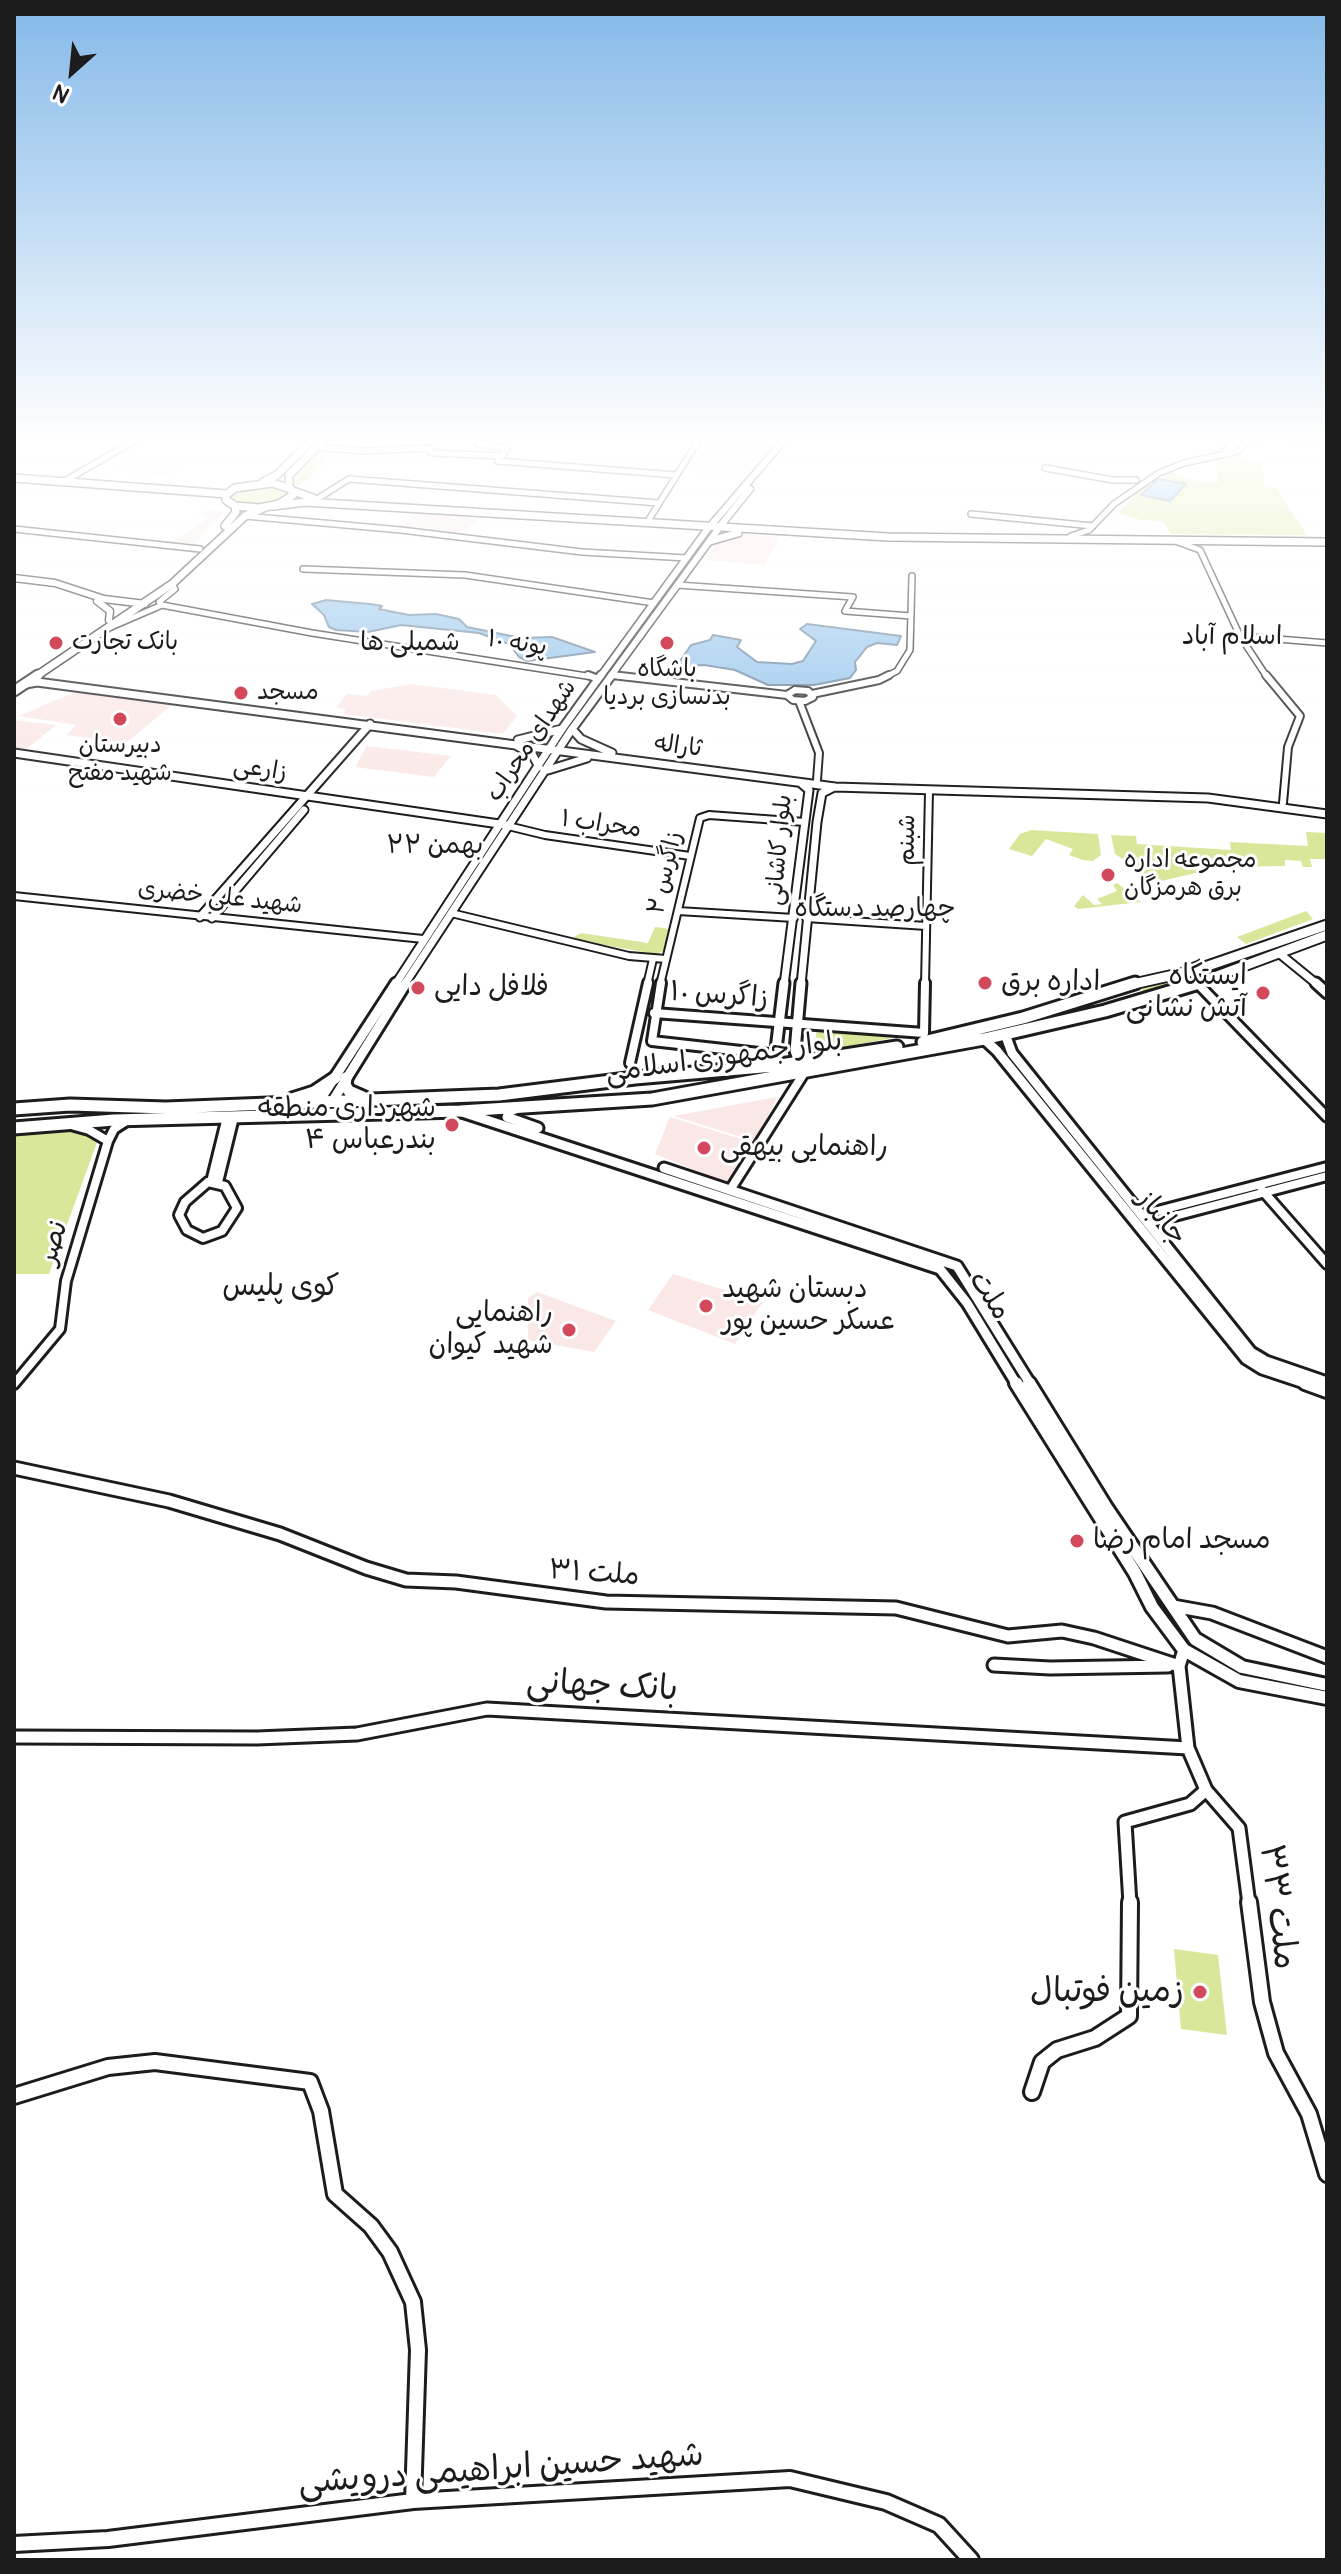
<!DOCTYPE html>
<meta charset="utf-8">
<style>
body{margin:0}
#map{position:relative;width:1341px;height:2574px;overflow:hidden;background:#fff;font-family:Pangolin,sans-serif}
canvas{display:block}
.frame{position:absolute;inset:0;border:16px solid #1c1c1c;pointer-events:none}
.north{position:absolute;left:32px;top:32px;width:80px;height:80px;-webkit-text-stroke:6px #fff;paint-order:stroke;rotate:207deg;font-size:22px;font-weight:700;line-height:32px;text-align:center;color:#1c1c1c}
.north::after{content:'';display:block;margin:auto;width:28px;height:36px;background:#1c1c1c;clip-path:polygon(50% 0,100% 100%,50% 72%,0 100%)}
</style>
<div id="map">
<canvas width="1341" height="2574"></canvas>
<div class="frame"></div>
<div class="north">N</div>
</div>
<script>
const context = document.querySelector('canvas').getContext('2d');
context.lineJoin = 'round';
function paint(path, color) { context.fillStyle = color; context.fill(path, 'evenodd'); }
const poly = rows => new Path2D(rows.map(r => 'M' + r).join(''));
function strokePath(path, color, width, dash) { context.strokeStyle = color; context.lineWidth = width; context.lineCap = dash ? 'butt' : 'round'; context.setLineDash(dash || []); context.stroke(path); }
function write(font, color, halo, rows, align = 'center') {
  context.font = font + ' Pangolin,"Playpen Sans Arabic",sans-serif'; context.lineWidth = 6; context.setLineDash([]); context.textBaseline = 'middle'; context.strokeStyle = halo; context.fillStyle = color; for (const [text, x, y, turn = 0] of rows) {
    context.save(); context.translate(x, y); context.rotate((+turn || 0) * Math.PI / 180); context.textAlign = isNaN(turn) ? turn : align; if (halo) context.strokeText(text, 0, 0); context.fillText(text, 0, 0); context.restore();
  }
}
paint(poly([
 [703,438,741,438,780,440,751,475,682,471],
 [132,459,148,460,183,464,167,476,115,470],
 [206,510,226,511,193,544,169,543,202,523,206,517,198,516],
 [415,514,480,518,460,535,402,527],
 [745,534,779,537,765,565,706,560,717,540],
 [412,684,496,695,517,716,503,734,343,714,346,709,336,708,347,694,367,696,371,691],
 [75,692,111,697,114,695,174,703,126,743,66,735,77,725,19,716],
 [14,720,56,725,25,750,14,748],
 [367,746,451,756,434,777,355,767],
 [777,1097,757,1142,674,1116],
 [670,1117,754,1143,728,1184,655,1154],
 [673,1274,763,1302,735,1344,648,1310],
 [537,1292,616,1321,594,1352,528,1340,528,1298]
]), '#fae8e6');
paint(poly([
 [317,450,334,451,309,479,298,485,294,483,292,478,296,471],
 [1234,457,1261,462,1265,487,1276,488,1307,535,1171,534,1163,521,1141,520,1118,513,1147,482,1169,472,1199,482,1218,483,1216,459],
 [270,485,289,491,289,495,271,505,238,504,230,499,230,495,238,489],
 [1031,830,1098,834,1101,855,1093,861,1083,860,1069,855,1073,849,1046,839,1032,856,1009,849,1020,834],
 [1306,832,1327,833,1327,859,1310,859,1312,867,1303,867,1301,861,1285,860,1285,866,1222,867,1157,882,1115,854,1111,835,1136,836,1137,844,1231,850,1230,842,1308,846],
 [1117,883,1141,902,1078,909,1074,906,1083,895,1094,905,1102,904,1097,899,1117,891,1113,885],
 [1306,911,1313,919,1246,944,1237,937],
 [655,927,670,929,664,951,656,954,580,941,574,937,581,933,648,943],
 [1327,928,1327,931,1221,970,1147,992,1137,988,1205,972],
 [817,1028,907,1035,814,1053],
 [103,1126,49,1274,14,1274,14,1132],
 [1174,1949,1218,1955,1227,2035,1181,2029]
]), '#d8e79a');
const water = poly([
 [1158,479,1186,484,1170,501,1141,495,1158,479],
 [326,600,370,604,382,606,379,609,409,615,436,614,459,619,467,627,521,638,552,637,595,652,527,661,519,657,509,644,479,633,401,625,368,632,336,630,329,627,324,615,312,604,326,600],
 [807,624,901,636,897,645,877,643,867,647,855,662,856,670,850,678,814,685,768,685,735,670,704,665,676,667,691,645,710,640,713,635,741,640,737,647,757,662,792,664,803,661,816,641,800,629,807,624]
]);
paint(water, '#8ec0ea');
strokePath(water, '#607e98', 2);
const tertiaryFar4 = poly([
 [1223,438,1233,447,1225,451],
 [478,444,507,448],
 [315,447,363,451,430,448,430,452,434,453,503,456,507,448],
 [498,461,676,475],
 [1045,468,1113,480,1136,480],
 [63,482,139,438],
 [317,499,349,479,659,503],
 [971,514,1093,526],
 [245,516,401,530,582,552,687,558],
 [648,521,700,438],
 [14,529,200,549],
 [1071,536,1089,530,1114,504,1159,473,1184,463,1239,451,1244,443,1256,438],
 [1178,542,1200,550,1240,636,1267,677],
 [303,569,465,575,654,603],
 [677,585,853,597,845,611,911,616],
 [162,605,159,602,175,589,172,584],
 [111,627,162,605,312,633,593,677],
 [1240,636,1327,643],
 [612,675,628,677],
 [885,677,897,671,910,650,912,576]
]);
const tertiaryFar3 = poly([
 [588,675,598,679],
 [612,675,787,695],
 [1266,675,1300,716,1288,747,1283,803],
 [795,690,808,691,813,697,805,701,793,700,787,695,795,690],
 [812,694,879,680,889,675],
 [799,701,819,753,817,780],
 [508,826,545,835,690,856],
 [14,896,423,939],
 [678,911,794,918],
 [451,913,629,956,666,959],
 [806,918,926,926],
 [647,985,653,959],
 [660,985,700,818,709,815,805,822],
 [925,985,929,791]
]);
const tertiaryFar2 = poly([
 [661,983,652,1041,777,1055],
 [1198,984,1327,1117],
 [654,1013,924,1033,925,983],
 [630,1063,648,983],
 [71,1125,89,1130,108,1141],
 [208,1182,225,1186,237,1208,222,1231,203,1238,187,1230,179,1215,185,1202,208,1182],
 [211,1182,227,1117],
 [218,1182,234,1117],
 [730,1190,804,1073],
 [1262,1190,1327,1264],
 [1142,1215,1327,1167],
 [1148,1223,1327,1176],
 [14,1384,60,1329,66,1281,108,1141,114,1129,128,1120]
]);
const tertiaryFar1 = poly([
 [14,1468,169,1501,280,1534,366,1568,406,1580,456,1582,606,1602,896,1608,1008,1636,1062,1631,1094,1638,1179,1666],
 [1173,1606,1212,1613,1327,1657],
 [1184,1650,1179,1666,1188,1748,1206,1790,1239,1828,1249,1904],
 [994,1665,1050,1668,1168,1666],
 [14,1737,257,1738,357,1734,487,1709,1188,1748],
 [1130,1904,1125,1822,1190,1804,1206,1790]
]);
const tertiary = poly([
 [1249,1902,1262,2002,1276,2053,1309,2114,1327,2174],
 [1032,2092,1042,2062,1057,2050,1095,2038,1129,2016,1130,1902],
 [14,2096,108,2067,155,2062,310,2082,321,2111,335,2194,371,2226,390,2252,413,2302,418,2350,413,2501],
 [14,2544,108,2539,413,2501,790,2479,886,2502,939,2525,971,2560]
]);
const secondaryFar3 = poly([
 [712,524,786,438],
 [721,525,750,489],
 [14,578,55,583,104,599,145,604],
 [97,601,110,611,109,620],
 [600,677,709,527],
 [610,677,719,528]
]);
const secondaryFar2 = poly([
 [26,684,37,682,835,787,1208,798,1327,814],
 [572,729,581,739,612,753],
 [14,753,506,825],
 [539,767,532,754,515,745,520,743,518,740,562,729],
 [548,770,587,758],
 [200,917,370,724],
 [212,918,304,810],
 [1280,954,1318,985],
 [395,985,562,729,601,675],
 [404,985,572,729,612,675],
 [784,985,809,790,802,784],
 [801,985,817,822,822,793,834,787]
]);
const secondaryFar1 = poly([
 [1316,983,1327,993],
 [1005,1034,1012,1053,1251,1352,1266,1361,1327,1382],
 [984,1039,997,1051,1246,1359,1262,1369,1310,1385],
 [800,1063,795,1051,801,983],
 [774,1066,784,983],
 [332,1102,406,983],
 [318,1103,396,983],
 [518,1108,510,1111,507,1117,538,1128],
 [462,1112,940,1269,967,1303,1017,1385],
 [664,1168,957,1266,1031,1385]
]);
const secondary = poly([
 [1016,1383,1135,1573,1152,1607,1184,1650,1239,1681,1327,1698],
 [1029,1383,1105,1506,1195,1639,1242,1667,1327,1685],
 [1305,1383,1327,1391]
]);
const primaryFar2 = poly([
 [1295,438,1327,438],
 [14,478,227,494],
 [263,482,277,475,314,438],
 [272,483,291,489,293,495,279,504,260,508,235,506,226,500,226,495,235,488,272,483],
 [289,488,289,475,325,438],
 [293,491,313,498],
 [273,506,305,502,888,537,1327,542],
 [225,526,236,512,235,506],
 [710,541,738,533],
 [35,677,172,584,245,516,266,507]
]);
const primaryFar1 = poly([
 [14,691,38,675],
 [1129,985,1196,970,1327,925],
 [1193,985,1327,935]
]);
const primary = poly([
 [923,1042,1023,1018,1135,983],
 [346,1078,345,1085,349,1091,365,1098],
 [292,1099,314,1092,335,1078],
 [14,1109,70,1105,166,1108,499,1095,635,1078,774,1066,897,1047],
 [14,1128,114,1120,460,1111,652,1099,984,1039,1105,1011,1199,983]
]);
strokePath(tertiaryFar4, '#1c1c1c', 8);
strokePath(tertiaryFar3, '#1c1c1c', 10);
strokePath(tertiaryFar2, '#1c1c1c', 14);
strokePath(tertiaryFar1, '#1c1c1c', 17);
strokePath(tertiary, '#1c1c1c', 20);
strokePath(secondaryFar3, '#1c1c1c', 9);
strokePath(secondaryFar2, '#1c1c1c', 11);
strokePath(secondaryFar1, '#1c1c1c', 15);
strokePath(secondary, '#1c1c1c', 18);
strokePath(primaryFar2, '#1c1c1c', 10);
strokePath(primaryFar1, '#1c1c1c', 13);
strokePath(primary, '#1c1c1c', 17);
strokePath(tertiaryFar4, '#fff', 5);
strokePath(tertiaryFar3, '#fff', 6);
strokePath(tertiaryFar2, '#fff', 8);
strokePath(tertiaryFar1, '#fff', 11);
strokePath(tertiary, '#fff', 14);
strokePath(secondaryFar3, '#fff', 6);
strokePath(secondaryFar2, '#fff', 7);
strokePath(secondaryFar1, '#fff', 9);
strokePath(secondary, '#fff', 12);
strokePath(primaryFar2, '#fff', 7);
strokePath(primaryFar1, '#fff', 9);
strokePath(primary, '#fff', 11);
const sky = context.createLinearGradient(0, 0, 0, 798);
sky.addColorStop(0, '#84b9e9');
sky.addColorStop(0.55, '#fff');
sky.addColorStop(1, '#ffffff00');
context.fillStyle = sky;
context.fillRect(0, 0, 1341, 798);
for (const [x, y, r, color] of [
 [56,643,8,"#d1495b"],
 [667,643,8,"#d1495b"],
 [241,693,8,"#d1495b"],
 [120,719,8,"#d1495b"],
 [1108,875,8,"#d1495b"],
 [985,983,8,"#d1495b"],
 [418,988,8,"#d1495b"],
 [1263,993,8,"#d1495b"],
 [452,1125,8,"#d1495b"],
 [704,1148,8,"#d1495b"],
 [706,1306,8,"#d1495b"],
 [569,1330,8,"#d1495b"],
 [1077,1541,8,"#d1495b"],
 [1200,1992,8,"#d1495b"]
]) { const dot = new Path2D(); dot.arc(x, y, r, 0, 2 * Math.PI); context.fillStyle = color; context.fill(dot); strokePath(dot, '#fff', 3); }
write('24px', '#1c1c1c', '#fff', [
 ["بانک تجارت",72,643],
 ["باشگاه",667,670,"center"],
 ["بدنسازی بردیا",667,698,"center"],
 ["مسجد",257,693],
 ["دبیرستان",120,746,"center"],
 ["شهید مفتح",120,774,"center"],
 ["مجموعه اداره",1124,861],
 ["برق هرمزگان",1124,889]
], 'left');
write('24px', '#1c1c1c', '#fff', [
 ["پونه ۱۰",517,644,9],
 ["شهدای محراب",532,741,-56],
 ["ثاراله",678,747,7],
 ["زارعی",260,770,8],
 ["محراب ۱",601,825,8],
 ["شبنم",908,840,-89],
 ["بلوار کاشانی",780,850,-85],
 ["زاگرس ۲",666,873,-77],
 ["شهید علی خضری",220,898,6]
]);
write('26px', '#1c1c1c', '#fff', [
 ["اسلام آباد",1232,637],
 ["شمیلی ها",410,643],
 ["۲۲ بهمن",435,846],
 ["چهارصد دستگاه",875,909]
]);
write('28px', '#1c1c1c', '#fff', [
 ["ایستگاه",1247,977,"right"],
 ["آتش نشانی",1247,1009,"right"],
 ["اداره برق",1001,983],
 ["فلافل دایی",434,988],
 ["شهرداری منطقه",436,1109,"right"],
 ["۴ بندرعباس",436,1141,"right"],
 ["راهنمایی بیهقی",720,1148],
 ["دبستان شهید",722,1290],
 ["عسکر حسین پور",722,1322],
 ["راهنمایی",553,1314,"right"],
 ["شهید کیوان",553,1346,"right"],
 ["مسجد امام رضا",1093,1541]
], 'left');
write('28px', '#1c1c1c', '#fff', [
 ["زاگرس ۱۰",719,996,4],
 ["بلوار جمهوری اسلامی",724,1058,-8],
 ["جانباز",1161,1218,51],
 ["نصر",54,1243,-73],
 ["ملت",989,1296,57],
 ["ملت ۳۱",594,1574,4]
]);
write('30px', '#1c1c1c', '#fff', [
 ["کوی پلیس",281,1287]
]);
write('34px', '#1c1c1c', '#fff', [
 ["بانک جهانی",602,1687,3],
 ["ملت ۳۳",1277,1907,83],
 ["شهید حسین ابراهیمی درویشی",501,2470,-4]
]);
write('34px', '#1c1c1c', '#fff', [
 ["زمین فوتبال",1184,1992]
], 'right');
</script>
